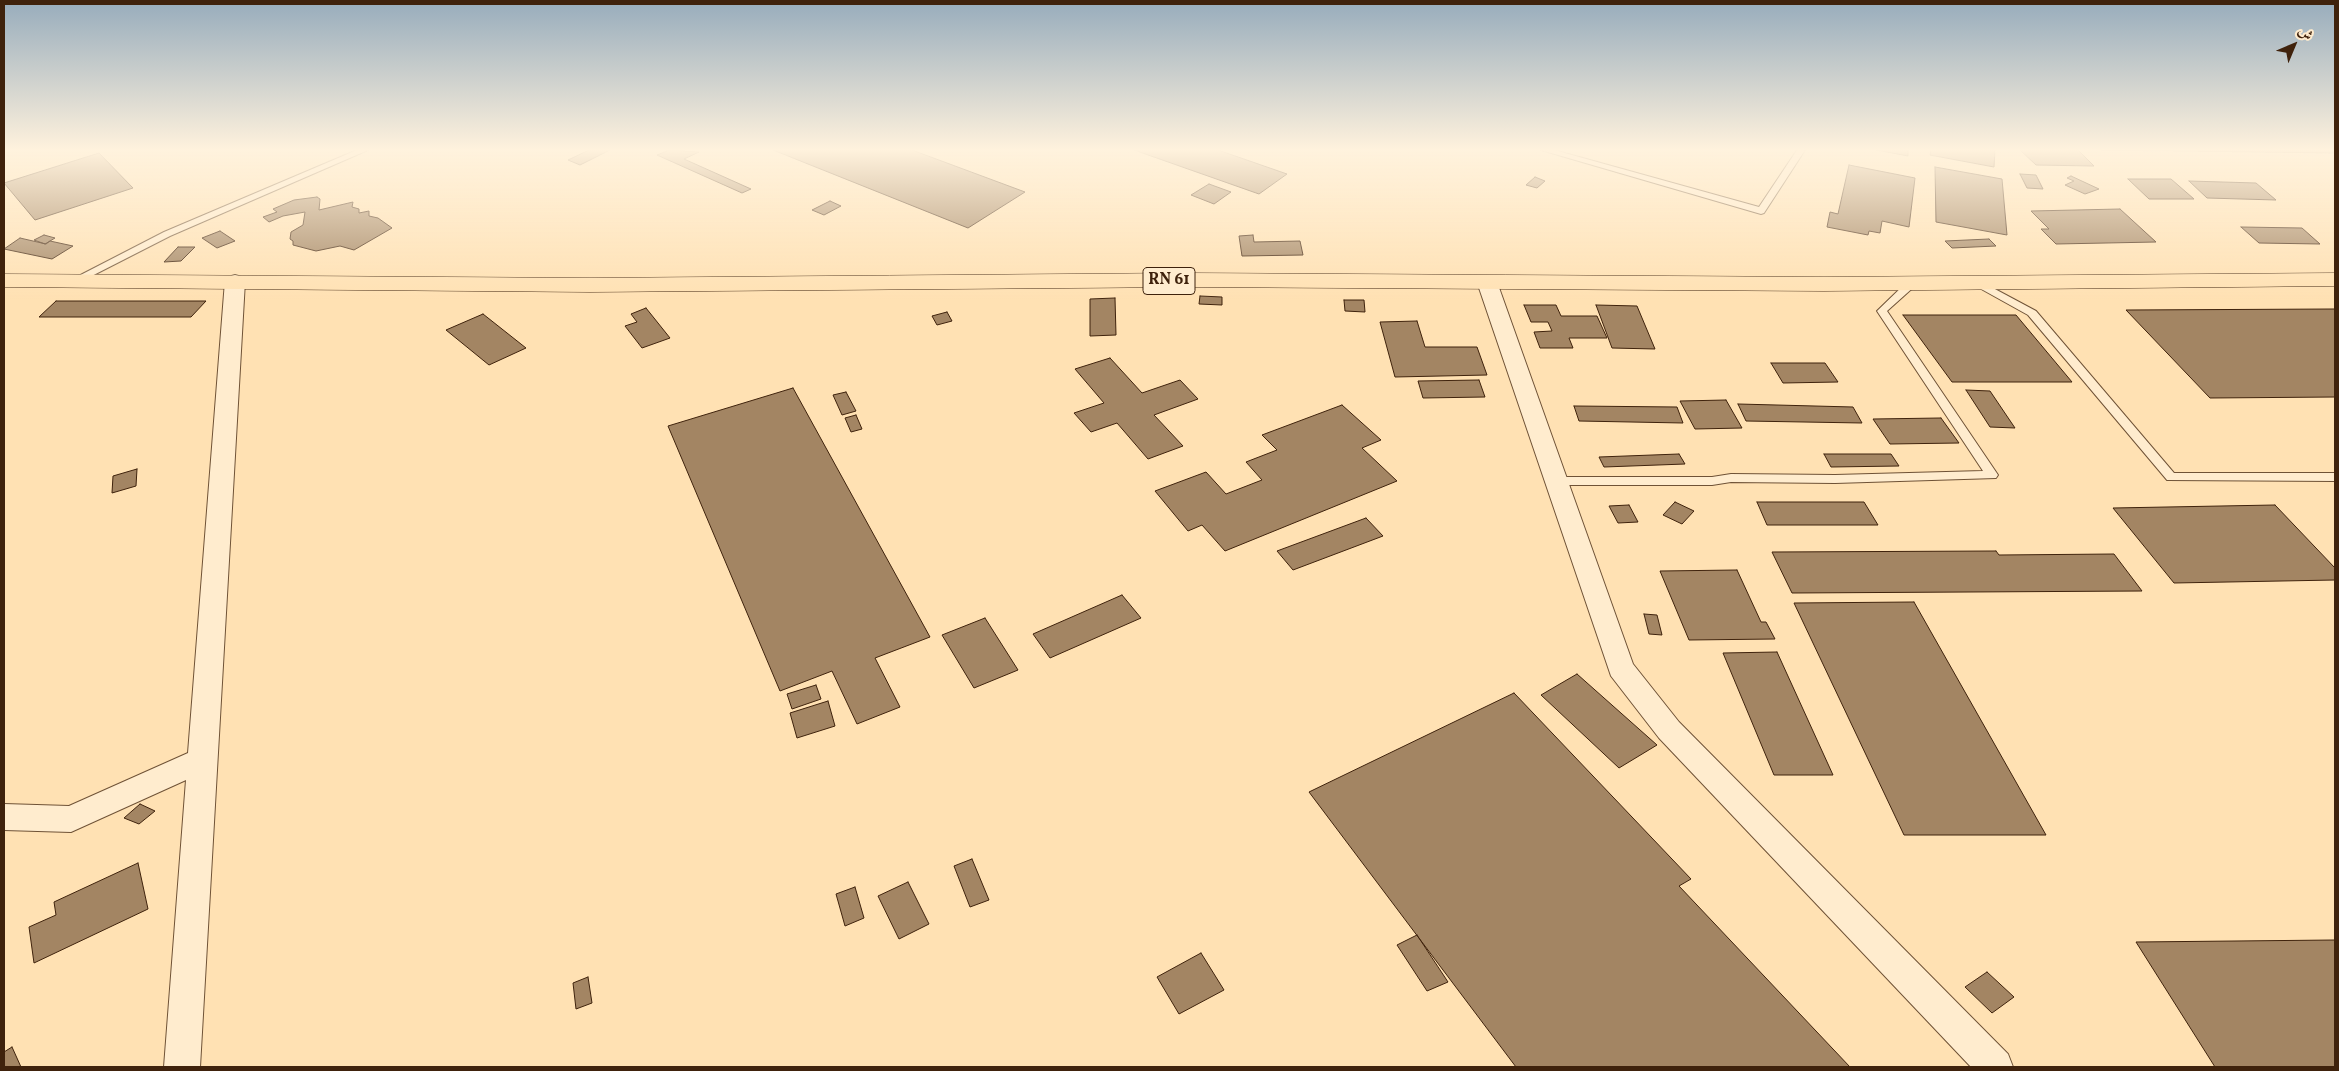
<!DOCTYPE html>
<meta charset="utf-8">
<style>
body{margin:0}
#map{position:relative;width:2339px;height:1071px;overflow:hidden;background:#ffe1b3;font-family:Vollkorn,Amiri,serif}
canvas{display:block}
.frame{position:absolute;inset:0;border:5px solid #3f220c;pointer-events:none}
.north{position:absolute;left:2269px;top:20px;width:50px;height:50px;-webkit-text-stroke:4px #ffecce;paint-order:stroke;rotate:45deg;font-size:14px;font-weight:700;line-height:20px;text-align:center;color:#3f220c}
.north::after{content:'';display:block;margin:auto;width:18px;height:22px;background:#3f220c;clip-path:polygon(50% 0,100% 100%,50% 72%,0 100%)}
</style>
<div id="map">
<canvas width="2339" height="1071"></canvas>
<div class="frame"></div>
<div class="north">ش</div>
</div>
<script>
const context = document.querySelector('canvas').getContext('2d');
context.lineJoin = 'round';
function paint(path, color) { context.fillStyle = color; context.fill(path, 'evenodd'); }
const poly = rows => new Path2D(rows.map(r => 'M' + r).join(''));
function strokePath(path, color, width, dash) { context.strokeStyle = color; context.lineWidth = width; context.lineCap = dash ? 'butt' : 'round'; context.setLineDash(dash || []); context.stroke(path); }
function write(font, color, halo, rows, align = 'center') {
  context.font = font + ' Vollkorn,serif'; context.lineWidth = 5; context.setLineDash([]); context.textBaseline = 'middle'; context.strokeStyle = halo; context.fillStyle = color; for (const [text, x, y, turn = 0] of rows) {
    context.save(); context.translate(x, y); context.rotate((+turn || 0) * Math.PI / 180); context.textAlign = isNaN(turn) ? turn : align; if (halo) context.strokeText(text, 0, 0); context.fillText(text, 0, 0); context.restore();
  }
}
const building = poly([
 [589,150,610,150,580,165,568,160,589,150],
 [669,150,699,152,684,159,751,189,742,193,657,155,669,150],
 [773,150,912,150,1025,192,968,228,773,150],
 [1134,150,1218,150,1287,174,1259,194,1134,150],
 [1876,150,1908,150,1908,156,1876,150],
 [1931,150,1995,150,1994,167,1930,155,1931,150],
 [2020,150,2078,150,2094,166,2036,165,2020,150],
 [2101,150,2335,150,2335,153,2101,150],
 [99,153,133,188,35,220,4,183,99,153],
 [1849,165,1915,178,1909,227,1882,221,1880,233,1869,231,1868,235,1827,227,1830,212,1838,214,1849,165],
 [1935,167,2002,179,2007,235,1936,222,1935,167],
 [2020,174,2036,175,2043,189,2027,188,2020,174],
 [2071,176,2099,189,2085,194,2065,185,2074,181,2067,178,2071,176],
 [1535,177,1545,181,1537,188,1526,185,1535,177],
 [2128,179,2171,179,2194,199,2149,199,2128,179],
 [2189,181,2256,183,2276,200,2207,198,2189,181],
 [1209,184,1231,192,1214,204,1191,195,1209,184],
 [317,197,320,199,319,210,353,202,352,207,359,209,359,213,369,211,369,216,378,218,392,228,354,250,340,246,316,251,293,245,293,241,290,239,291,232,303,225,305,212,283,216,269,222,263,217,277,212,273,209,294,200,317,197],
 [830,201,841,206,824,215,812,210,830,201],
 [2120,209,2156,242,2056,244,2041,229,2049,229,2031,211,2120,209],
 [2241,227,2302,228,2320,244,2259,243,2241,227],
 [220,231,235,241,217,248,202,238,220,231],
 [44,235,55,238,45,244,34,240,44,235],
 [1253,235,1254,242,1300,241,1303,255,1242,256,1239,236,1253,235],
 [20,238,46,244,50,241,73,246,52,259,4,249,20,238],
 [1989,239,1996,246,1952,248,1945,241,1989,239],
 [178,247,195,247,181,261,164,262,178,247],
 [1200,296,1222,297,1222,305,1199,304,1200,296],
 [1115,298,1116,335,1090,336,1090,299,1115,298],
 [1344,300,1364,300,1365,312,1345,311,1344,300],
 [56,301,206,301,191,317,39,317,56,301],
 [1524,305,1556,305,1561,316,1597,316,1607,338,1569,338,1573,348,1540,348,1534,332,1552,331,1548,322,1531,322,1524,305],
 [1596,305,1637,306,1655,349,1612,348,1596,305],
 [646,308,670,338,642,348,625,326,637,322,631,314,646,308],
 [2335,309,2335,397,2210,398,2126,310,2335,309],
 [947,312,952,321,937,325,932,316,947,312],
 [483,314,526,348,489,365,446,330,483,314],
 [1903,315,2016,315,2072,382,1952,382,1903,315],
 [1417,321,1425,347,1477,347,1487,375,1395,377,1380,322,1417,321],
 [1110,358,1142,393,1180,380,1198,399,1154,415,1183,446,1148,459,1117,423,1091,432,1074,413,1104,403,1075,369,1110,358],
 [1771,363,1825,363,1838,382,1783,383,1771,363],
 [1479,380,1485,397,1423,398,1418,381,1479,380],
 [793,388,930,637,875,658,900,707,857,724,832,671,780,691,668,426,793,388],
 [1966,390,1990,391,2015,428,1990,427,1966,390],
 [846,392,856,411,842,415,833,395,846,392],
 [1726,400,1742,428,1695,429,1680,401,1726,400],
 [1738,404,1853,407,1862,423,1746,421,1738,404],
 [1342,405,1381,440,1362,448,1397,481,1225,551,1202,525,1188,531,1155,491,1206,472,1226,494,1262,480,1246,462,1277,450,1262,435,1342,405],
 [1574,406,1677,407,1683,423,1579,421,1574,406],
 [856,415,862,429,851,432,845,418,856,415],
 [1941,418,1959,443,1890,444,1873,419,1941,418],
 [1679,454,1685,464,1604,467,1599,457,1679,454],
 [1824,454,1891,454,1899,466,1831,467,1824,454],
 [137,469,136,486,112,493,113,476,137,469],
 [1675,502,1694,511,1682,524,1663,515,1675,502],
 [1757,502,1864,502,1878,525,1767,525,1757,502],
 [1629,505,1638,522,1618,523,1609,506,1629,505],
 [2275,505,2335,568,2335,580,2174,583,2113,508,2275,505],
 [1366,518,1383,536,1293,570,1277,551,1366,518],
 [1996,551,1999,555,2114,554,2142,591,1792,593,1772,552,1996,551],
 [1737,570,1761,622,1766,622,1775,639,1689,640,1660,571,1737,570],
 [1122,595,1141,618,1050,658,1033,634,1122,595],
 [1914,602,2046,835,1904,835,1794,603,1914,602],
 [1644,614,1657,615,1662,635,1649,634,1644,614],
 [985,618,1018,670,974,688,942,635,985,618],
 [1777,652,1833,775,1774,775,1723,653,1777,652],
 [1577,674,1657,745,1619,768,1541,695,1577,674],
 [816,685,821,699,792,709,787,694,816,685],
 [1514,693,1691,879,1679,886,1850,1067,1516,1067,1309,792,1514,693],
 [828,701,835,726,797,738,790,713,828,701],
 [140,804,155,811,139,824,124,818,140,804],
 [972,859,989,900,970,907,954,866,972,859],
 [138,863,148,909,34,963,29,927,56,915,54,902,138,863],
 [908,882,929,924,899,939,878,896,908,882],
 [855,887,864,918,845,926,836,894,855,887],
 [1417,935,1448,982,1427,991,1397,945,1417,935],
 [2335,940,2335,1067,2215,1067,2136,942,2335,940],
 [1201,953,1224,990,1179,1014,1157,977,1201,953],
 [1987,972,2014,997,1992,1013,1965,987,1987,972],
 [588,977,592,1003,576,1009,573,983,588,977],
 [12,1047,21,1067,4,1067,4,1052,12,1047]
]);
paint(building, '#a38563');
strokePath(building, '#3f220c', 1);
const service = poly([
 [357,150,368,150,170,236,76,284,68,284,67,282,164,232,357,150],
 [1541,150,1554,150,1759,207,1797,150,1805,150,1764,213,1761,214,1541,150],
 [1912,280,1917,283,1916,285,1887,311,1996,472,1998,475,1996,478,1835,483,1731,482,1712,485,1556,485,1550,481,1556,477,1712,477,1731,474,1835,475,1983,471,1877,311,1908,281,1912,280],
 [1978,280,2036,311,2174,473,2335,473,2335,481,2167,480,2028,315,1974,285,1973,283,1978,280]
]);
const minor = poly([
 [235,275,242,277,245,281,200,1067,164,1067,186,780,71,832,4,830,4,804,69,806,188,753,225,281,228,277,235,275],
 [1487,276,1494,278,1497,282,1633,664,1679,722,2008,1054,2013,1067,1971,1067,1659,738,1611,676,1477,282,1480,278,1487,276]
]);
const primary = poly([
 [1188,273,1824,277,2335,273,2335,286,1824,291,1188,287,590,292,4,287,4,274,590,278,1188,273]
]);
strokePath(service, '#6f5236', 2);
strokePath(minor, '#6f5236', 2);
strokePath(primary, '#3f220c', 1);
paint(service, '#ffecce');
paint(minor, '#ffecce');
paint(primary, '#ffe1b3');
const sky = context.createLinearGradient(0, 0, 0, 300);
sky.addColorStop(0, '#97acbc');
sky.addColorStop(0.5, '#fff2dd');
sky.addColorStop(1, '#fff2dd00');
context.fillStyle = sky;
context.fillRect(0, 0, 2339, 300);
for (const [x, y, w] of [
 [1169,281,52]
]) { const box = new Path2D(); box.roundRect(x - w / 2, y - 13.5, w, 27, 4); context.fillStyle = '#ffecce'; context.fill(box); strokePath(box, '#3f220c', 1); }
write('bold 16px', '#3f220c', null, [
 ["RN 61",1169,281]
]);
</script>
